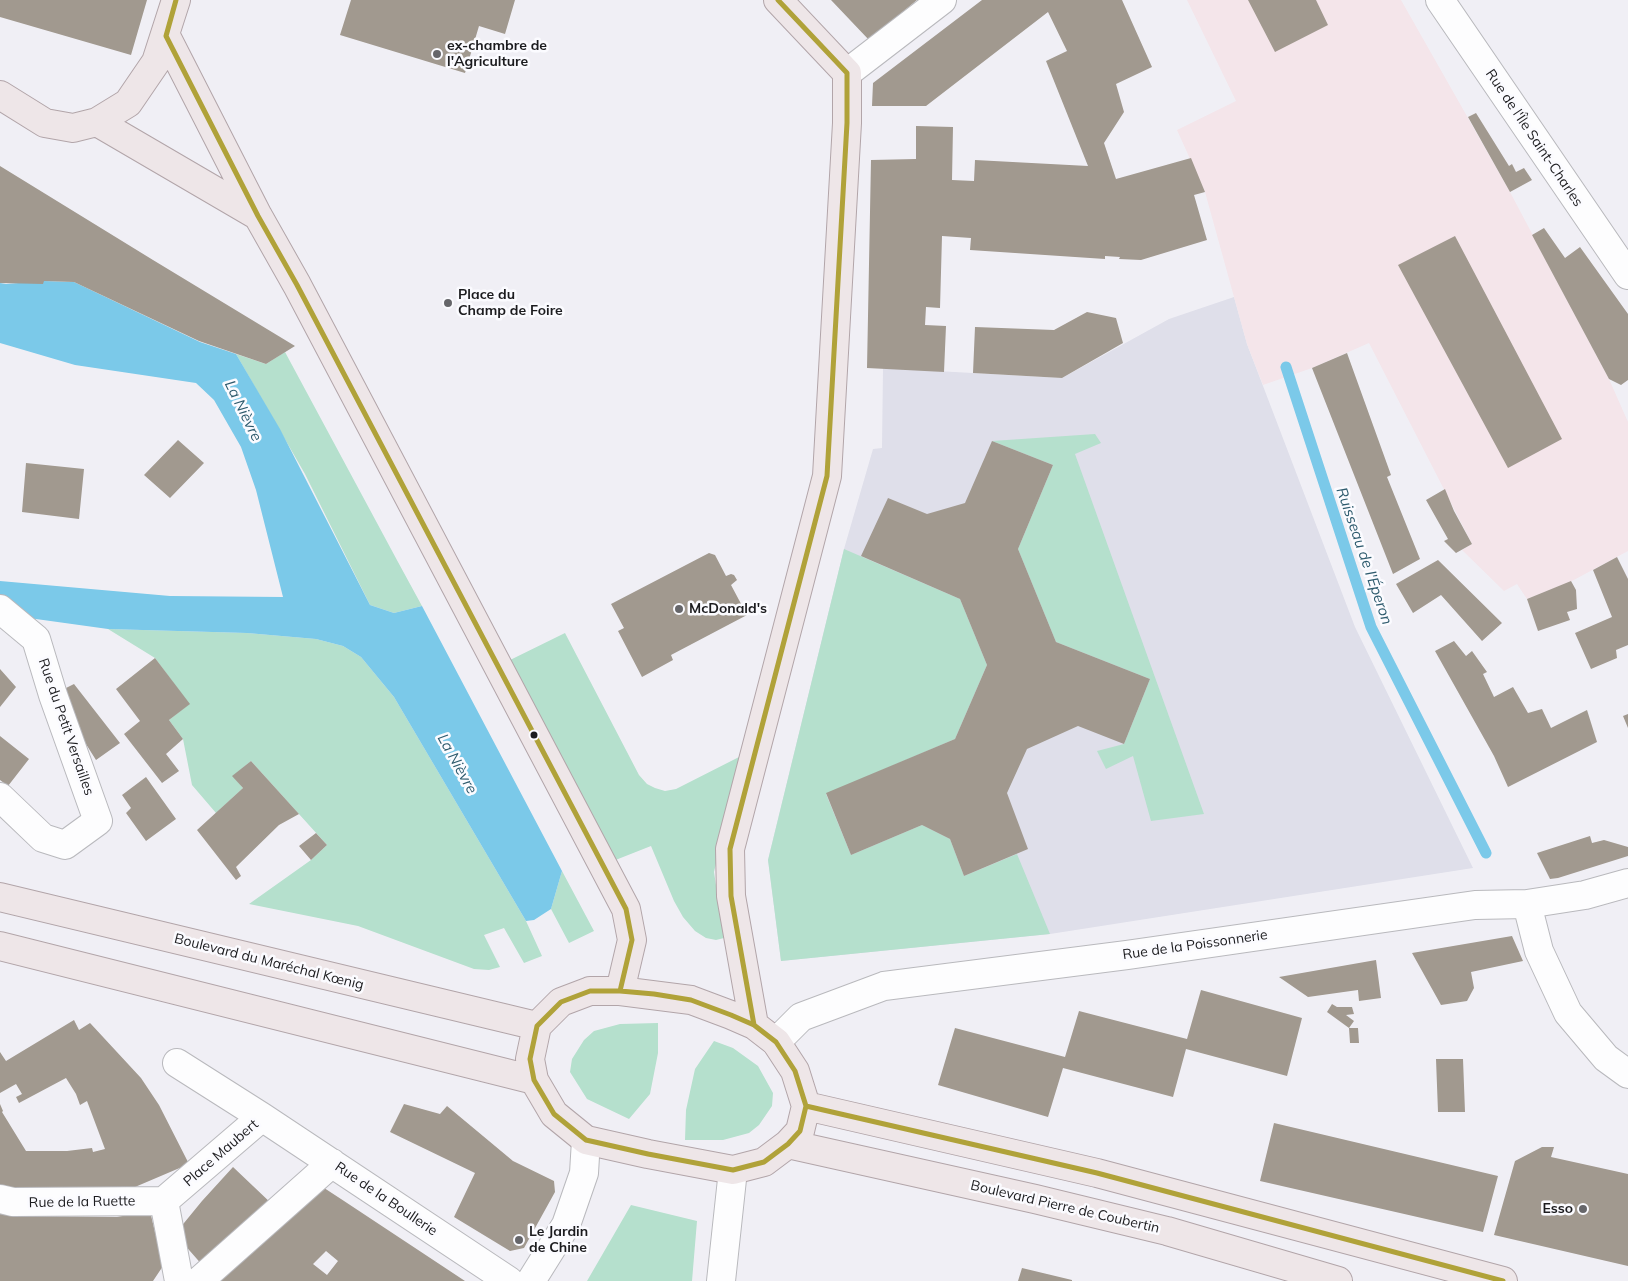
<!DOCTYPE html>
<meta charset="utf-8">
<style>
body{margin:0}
canvas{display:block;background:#f0eff5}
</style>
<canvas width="1628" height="1281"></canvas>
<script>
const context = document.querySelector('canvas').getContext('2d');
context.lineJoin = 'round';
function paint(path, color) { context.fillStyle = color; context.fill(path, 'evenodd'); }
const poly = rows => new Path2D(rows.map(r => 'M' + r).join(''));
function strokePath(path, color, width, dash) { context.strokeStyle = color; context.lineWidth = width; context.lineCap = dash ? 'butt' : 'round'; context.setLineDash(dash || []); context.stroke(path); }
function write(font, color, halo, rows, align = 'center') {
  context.font = font + ' Mulish,sans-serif'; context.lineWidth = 5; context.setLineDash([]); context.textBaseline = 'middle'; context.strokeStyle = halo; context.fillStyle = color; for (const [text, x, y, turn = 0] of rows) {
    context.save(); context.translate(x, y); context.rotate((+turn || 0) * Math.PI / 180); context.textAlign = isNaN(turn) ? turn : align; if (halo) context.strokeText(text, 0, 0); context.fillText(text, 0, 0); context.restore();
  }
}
paint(poly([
 [1234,297,1247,344,1355,627,1473,868,1050,934,781,961,768,860,844,549,873,449,882,448,883,368,1062,378,1169,319]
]), '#dfdfea');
paint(poly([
 [1187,0,1401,0,1510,192,1609,379,1628,422,1628,551,1570,582,1527,599,1517,584,1504,591,1462,550,1472,544,1369,343,1312,368,1263,385,1247,344,1205,192,1177,130,1236,101]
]), '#f4e5ea');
paint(poly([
 [285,352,398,562,422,606,394,613,370,605,305,474,236,354,266,364],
 [1095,434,1101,443,1075,454,1204,814,1151,821,1133,756,1106,769,1097,751,1124,744,1150,679,1056,642,1018,549,1053,465,992,441],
 [844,549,960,599,987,665,955,739,826,794,851,855,922,825,950,839,964,876,1017,854,1050,934,781,961,768,860],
 [108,629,247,633,316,639,343,646,361,657,394,697,526,921,542,956,524,963,504,928,484,935,500,967,489,970,474,969,358,926,249,904,311,860,327,845,251,761,233,776,243,788,216,813,192,785,183,739,169,720,189,704,155,658],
 [565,633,639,775,647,784,655,788,665,791,676,789,741,756,714,872,724,938,716,940,706,938,695,931,683,917,674,901,651,846,613,861,506,662],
 [562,871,594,931,569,943,551,909],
 [658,1023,658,1053,650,1094,629,1119,587,1099,570,1072,572,1059,584,1040,594,1031,620,1024],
 [714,1041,733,1048,758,1066,773,1093,772,1106,759,1125,749,1133,723,1140,685,1140,686,1110,695,1069],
 [631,1205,697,1221,692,1281,587,1281]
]), '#b5e0cd');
paint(poly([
 [44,281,74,282,200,342,236,354,280,429,370,605,394,613,422,606,562,871,551,909,534,920,526,921,394,697,361,657,343,646,316,639,247,633,108,629,0,614,0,581,170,596,283,597,256,490,241,447,214,400,196,383,75,365,0,343,0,283,6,284]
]), '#7bc9e9');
strokePath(poly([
 [1286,367,1371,627,1486,853]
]), '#7bc9e9', 11);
paint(poly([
 [0,0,147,0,131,55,0,17],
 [351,0,515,0,505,34,479,26,465,73,340,35],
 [831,0,917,0,869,40],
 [982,0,1122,0,1152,67,1116,84,1124,112,1104,143,1116,179,1191,158,1205,192,1194,195,1207,240,1141,260,1119,259,1120,257,1105,256,1105,259,970,250,971,238,942,236,940,308,926,307,925,325,946,326,944,372,867,368,871,160,916,159,916,126,953,127,952,180,974,181,975,160,1088,166,1046,61,1067,51,1048,12,926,106,872,106,873,83],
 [1248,0,1316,0,1328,25,1275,52],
 [1476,113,1509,166,1512,164,1516,172,1524,168,1532,180,1510,192,1468,117],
 [0,166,153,260,295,346,266,364,199,341,74,282,44,281,43,284,0,283],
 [1544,228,1565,258,1580,247,1628,314,1628,380,1621,385,1609,379,1532,235],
 [1455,236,1562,439,1508,468,1398,265],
 [1087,312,1116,318,1123,343,1062,378,973,373,975,327,1054,330],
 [1347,353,1391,475,1387,477,1420,559,1393,574,1312,368],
 [178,440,204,463,170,498,144,475],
 [992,441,1053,465,1018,549,1056,642,1150,679,1124,744,1078,726,1027,749,1007,793,1028,849,964,876,950,839,922,825,851,855,826,793,955,739,987,665,960,599,861,556,888,498,927,514,965,503],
 [26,463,84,469,79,519,22,512],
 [1445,489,1454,511,1472,544,1456,553,1444,541,1448,539,1426,500],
 [709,553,715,555,726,576,731,574,734,575,737,580,731,585,747,615,671,655,673,660,642,677,618,631,624,628,611,604],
 [1617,557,1628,579,1628,645,1616,650,1617,658,1591,669,1575,633,1612,617,1593,570],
 [1438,560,1502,623,1482,641,1441,595,1413,613,1396,584],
 [1571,581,1576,590,1577,609,1567,612,1570,620,1538,631,1527,599],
 [1454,641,1466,656,1472,651,1487,672,1483,674,1494,697,1513,687,1528,713,1542,709,1551,728,1587,710,1597,742,1508,787,1494,756,1435,651],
 [155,658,190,704,169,720,183,739,166,754,179,771,162,783,124,734,140,721,116,689],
 [0,669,16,687,0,707],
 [74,684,120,743,96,760,79,733,66,688],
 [1628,714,1628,728,1623,716],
 [0,736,29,759,8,786,0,780],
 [251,761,299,814,279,825,236,867,241,876,236,880,197,830,243,788,232,776],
 [146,777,176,819,146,841,126,813,131,808,122,795],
 [316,833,327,845,311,860,299,846],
 [1590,836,1592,843,1604,840,1628,847,1628,856,1558,878,1550,879,1537,853],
 [1512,936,1523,961,1471,972,1474,988,1467,1001,1441,1005,1412,953],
 [1376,960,1381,998,1359,1001,1358,990,1308,997,1279,977],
 [1201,990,1302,1018,1287,1076,1186,1049,1173,1097,1063,1068,1048,1117,938,1085,955,1028,1065,1057,1079,1011,1187,1039],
 [1332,1004,1337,1007,1352,1007,1354,1014,1346,1015,1354,1021,1349,1028,1358,1028,1359,1043,1350,1043,1349,1028,1327,1012],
 [74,1020,79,1030,90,1023,91,1024,141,1078,159,1105,189,1164,135,1187,99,1193,0,1190,0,1104,3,1111,2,1112,26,1151,67,1151,92,1148,93,1152,105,1149,87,1101,80,1105,76,1094,66,1078,19,1103,16,1097,22,1094,16,1084,0,1093,0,1052,6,1061],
 [1436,1059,1463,1059,1465,1112,1438,1112],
 [404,1104,440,1114,447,1106,513,1161,554,1181,555,1192,524,1248,510,1251,454,1217,475,1173,390,1132],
 [1274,1123,1498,1176,1483,1232,1260,1181],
 [1542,1147,1554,1147,1551,1157,1628,1174,1628,1266,1494,1235,1515,1161],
 [233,1167,273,1205,204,1267,175,1234,202,1201],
 [318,1184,341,1199,465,1281,217,1281],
 [326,1251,338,1261,327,1275,313,1264],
 [150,1211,163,1266,153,1281,0,1281,0,1212,10,1216,117,1217],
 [1022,1268,1072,1280,1072,1281,1018,1281]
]), '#a1998f');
const minor = poly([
 [1440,0,1628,275],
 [847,73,942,0],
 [0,609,36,639,53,695,98,821,65,845,43,838,0,797],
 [1527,904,1539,951,1568,1013,1606,1058,1628,1074],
 [776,1042,801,1017,884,986,1127,955,1475,905,1527,904,1585,895,1628,883],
 [177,1063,262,1117,509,1281],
 [0,1199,13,1202,164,1201],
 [179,1281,164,1201,262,1117],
 [199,1281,332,1163],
 [531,1281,566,1225,584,1173,586,1140],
 [721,1281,733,1170]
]);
const major = poly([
 [166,36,258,216,297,285,626,909,632,940,620,991],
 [0,95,45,123,73,128,97,122,128,103,156,62,176,0],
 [97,122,258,216],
 [0,897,537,1026],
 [0,946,534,1080],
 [590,991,620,991,691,1000,731,1015,754,1025,776,1042,795,1071,806,1106,800,1131,788,1144,764,1162,733,1170,648,1154,586,1140,554,1114,534,1080,530,1059,537,1026,561,1002,590,991],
 [754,1025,731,896,730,849,827,476,847,123,847,73,778,0],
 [806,1106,1097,1173,1503,1281],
 [788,1144,1035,1199,1167,1231,1338,1281]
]);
strokePath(minor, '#b9b9bd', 30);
strokePath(major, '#b2a5a9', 30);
strokePath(minor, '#fdfdfe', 28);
strokePath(major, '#eee6e8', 28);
strokePath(poly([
 [176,0,166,36,258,216,297,285,626,909,632,940,620,991],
 [691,1000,731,1015],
 [691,1000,731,1015],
 [731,1015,754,1025,776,1042,795,1071,806,1106,800,1131,788,1144,764,1162,733,1170],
 [754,1025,731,896,730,849,827,476,847,123,847,73,778,0],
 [806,1106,1097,1173,1503,1281],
 [586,1140,648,1154],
 [586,1140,648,1154],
 [586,1140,554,1114,534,1080,530,1059,537,1026,561,1002,590,991,620,991,654,994,691,1000],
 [648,1154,733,1170],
 [648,1154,733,1170]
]), '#b0a239', 5);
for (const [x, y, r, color] of [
 [437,54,5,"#66666a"],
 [448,303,5,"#66666a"],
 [679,609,5,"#66666a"],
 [534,735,4.5,"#1c1c1f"],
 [1583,1209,5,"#66666a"],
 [519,1240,5,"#66666a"]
]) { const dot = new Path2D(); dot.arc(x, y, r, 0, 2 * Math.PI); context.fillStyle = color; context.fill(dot); strokePath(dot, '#fbfbff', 2); }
write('bold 14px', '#1c1c1f', '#fbfbff', [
 ["ex-chambre de",447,46],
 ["l'Agriculture",447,62],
 ["Place du",458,295],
 ["Champ de Foire",458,311],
 ["McDonald's",689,609],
 ["Esso",1573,1209,"right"],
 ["Le Jardin",529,1232],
 ["de Chine",529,1248]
], 'left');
write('14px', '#1c1c1f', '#fbfbff', [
 ["Rue de l'Île Saint-Charles",1534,138,56],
 ["Rue du Petit Versailles",66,727,71],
 ["Rue de la Poissonnerie",1195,945,-8],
 ["Boulevard du Maréchal Kœnig",269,962,14],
 ["Place Maubert",221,1153,-41],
 ["Rue de la Boullerie",386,1199,34],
 ["Rue de la Ruette",82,1202,-1],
 ["Boulevard Pierre de Coubertin",1065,1207,13]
]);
write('italic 15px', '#2d5a6d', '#fbfbff', [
 ["La Nièvre",243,411,64],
 ["Ruisseau de l'Éperon",1364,556,71],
 ["La Nièvre",457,764,61]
]);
</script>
